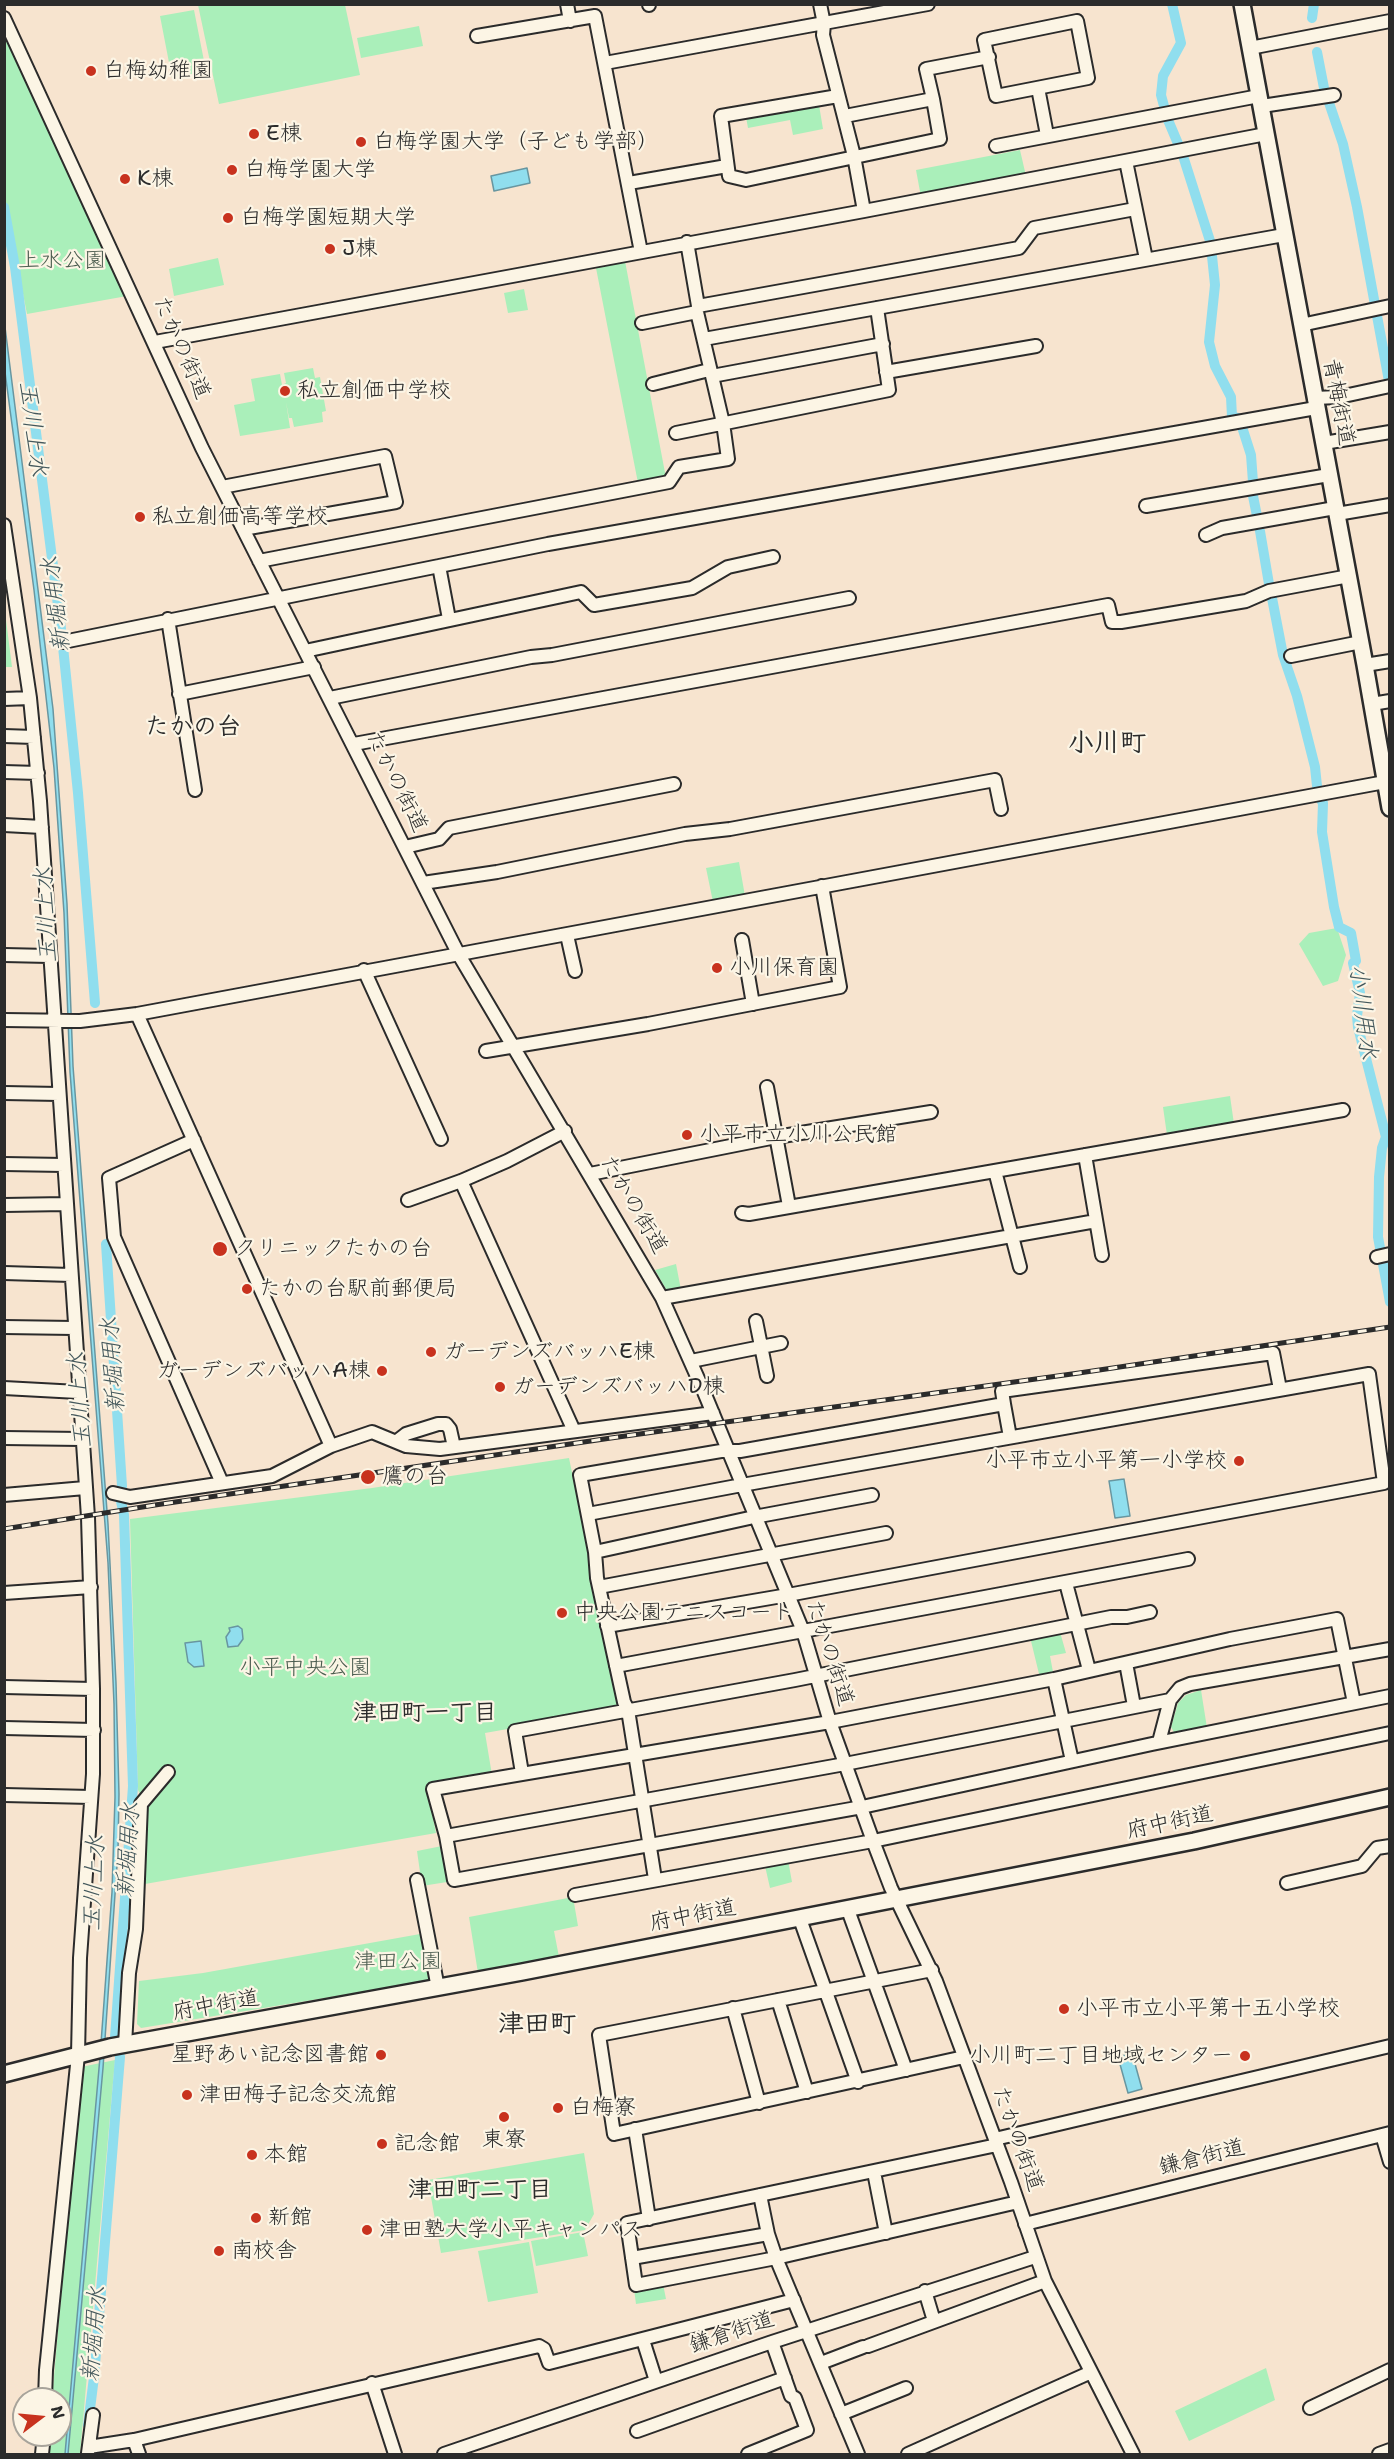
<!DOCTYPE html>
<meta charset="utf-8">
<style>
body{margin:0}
#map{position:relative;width:1394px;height:2459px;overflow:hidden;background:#f7e4cf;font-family:"Shantell Sans",sans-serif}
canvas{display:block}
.frame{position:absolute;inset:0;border:6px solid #2b2b2b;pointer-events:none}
.north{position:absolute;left:12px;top:2387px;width:60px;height:60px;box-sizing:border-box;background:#fcf5e5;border:2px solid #a8a49b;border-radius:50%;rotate:74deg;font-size:16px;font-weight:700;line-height:24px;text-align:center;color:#2b2b2b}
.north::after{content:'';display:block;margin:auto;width:21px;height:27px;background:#c8321e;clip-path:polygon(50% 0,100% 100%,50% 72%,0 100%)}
</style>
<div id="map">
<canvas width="1394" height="2459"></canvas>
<div class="frame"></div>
<div class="north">N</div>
</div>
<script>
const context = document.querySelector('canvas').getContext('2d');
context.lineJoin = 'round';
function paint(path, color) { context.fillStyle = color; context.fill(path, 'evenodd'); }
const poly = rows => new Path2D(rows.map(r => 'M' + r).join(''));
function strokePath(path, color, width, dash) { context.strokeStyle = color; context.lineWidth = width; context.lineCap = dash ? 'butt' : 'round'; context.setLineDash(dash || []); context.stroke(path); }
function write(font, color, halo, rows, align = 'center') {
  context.font = font + ' "Shantell Sans","Klee One",sans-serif'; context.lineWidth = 4.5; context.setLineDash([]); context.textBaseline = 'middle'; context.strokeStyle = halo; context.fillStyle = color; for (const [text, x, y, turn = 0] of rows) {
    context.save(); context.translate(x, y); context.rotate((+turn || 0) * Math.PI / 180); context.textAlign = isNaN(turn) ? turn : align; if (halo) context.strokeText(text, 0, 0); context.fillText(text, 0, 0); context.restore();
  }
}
paint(poly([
 [198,5,345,5,360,75,219,104],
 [194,10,206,71,172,78,160,16],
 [419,26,423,46,361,58,357,38],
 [4,29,127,296,27,314,5,202],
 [819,105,823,129,793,135,790,120,748,128,746,117],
 [1020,150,1026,176,921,197,916,170],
 [218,258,224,285,174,296,169,269],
 [625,261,666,478,638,483,596,268],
 [524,289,528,310,508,313,504,293],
 [313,368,315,378,320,377,326,411,322,412,323,422,294,427,292,418,289,418,286,402,290,428,240,436,234,405,255,401,251,379,280,374,282,385,286,383,284,373],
 [4,612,5,612,12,667,5,667],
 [739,862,745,896,713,902,706,868],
 [1337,928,1346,955,1338,981,1323,986,1299,944,1309,933],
 [1230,1096,1234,1124,1167,1135,1163,1107],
 [676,1264,681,1290,668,1293,655,1270],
 [569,1458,621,1709,485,1733,492,1775,427,1788,436,1833,145,1884,147,1808,138,1790,130,1519,372,1488],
 [1060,1632,1066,1653,1050,1656,1053,1672,1040,1678,1030,1637],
 [1201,1690,1207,1728,1175,1734,1171,1727,1178,1703,1186,1695],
 [442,1846,447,1882,422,1886,417,1851],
 [788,1860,792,1882,770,1888,765,1866],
 [573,1897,578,1926,554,1931,559,1957,478,1973,469,1917],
 [420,1934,429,1981,141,2028,137,2024,139,1981,203,1973],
 [115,2060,80,2454,47,2454,49,2435,60,2435,60,2399,52,2399,81,2067],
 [584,2153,594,2214,585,2230,441,2253,428,2180],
 [583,2232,588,2256,536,2266,531,2241],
 [529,2242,538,2293,488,2302,478,2251],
 [663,2284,666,2299,636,2304,634,2289],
 [1266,2368,1275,2400,1189,2441,1175,2411]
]), '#aaefba');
const water = poly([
 [527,168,530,183,494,191,491,176,527,168],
 [4,319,53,709,67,904,73,1066,108,1524,116,1683,119,1794,118,1851,103,2068,68,2454,65,2454,100,2057,112,1892,115,1797,114,1704,108,1563,70,1072,64,913,54,768,34,590,5,372,4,319],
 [1124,1479,1130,1516,1115,1518,1109,1481,1124,1479],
 [238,1626,242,1629,243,1639,238,1646,228,1647,226,1637,230,1631,229,1628,238,1626],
 [201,1641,204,1666,194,1667,188,1662,185,1643,201,1641],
 [1132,2053,1142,2089,1128,2093,1118,2057,1132,2053]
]);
paint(water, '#90deee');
strokePath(water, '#6896a0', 1.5);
strokePath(poly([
 [1312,18,1314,4],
 [1317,52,1324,88,1343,144,1357,207,1389,381],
 [1164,106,1161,95,1163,76,1181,43,1172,4],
 [1168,120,1179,146],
 [1184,159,1211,244],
 [4,207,15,267,62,637,78,793,95,1003],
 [1212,256,1215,285,1209,342,1215,366,1231,397,1232,417,1238,418],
 [1243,430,1251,455,1253,482],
 [1253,496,1257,516],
 [1260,531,1269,584],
 [1272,598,1283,655,1297,696,1315,767,1317,786],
 [1321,800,1323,803,1322,832,1334,907,1339,927,1351,933,1356,961,1353,963,1360,993,1357,1016,1358,1027,1386,1137,1382,1148,1379,1177,1378,1237,1390,1302],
 [88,2425,94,2377,120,2057,115,2037,133,1786,124,1515,120,1497,122,1486,106,1244]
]), '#90deee', 10);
const minor = poly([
 [567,4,570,21],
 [649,4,649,5],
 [820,4,824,24,823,35,854,156,864,211],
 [4,18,202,448,459,955,662,1298,704,1392,803,1631,830,1722,873,1841,891,1888,936,1981,1011,2182,1045,2281,1133,2454],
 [1077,21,1088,78,996,96,984,40,1077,21],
 [477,36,595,16,641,252],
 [1250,48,1390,21],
 [605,63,928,4],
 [1038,88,1047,135],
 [838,96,721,116,729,176,746,180,940,139,933,99,845,116],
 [933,99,926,69,989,57],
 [1262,106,1334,95],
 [996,146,1259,96],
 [1126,161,1146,259],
 [629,183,727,166],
 [698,306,1019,248,1034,228,1135,209],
 [642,323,697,312],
 [1301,325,1390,306],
 [704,339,1284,235],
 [155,342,864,211,1266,134],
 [886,372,1036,346],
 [712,376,883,344],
 [653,384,709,370],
 [1314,398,1339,397,1390,386],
 [676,433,889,390,877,308],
 [1324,443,1390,432],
 [222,487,385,456,396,502,243,529],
 [1146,506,1329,475],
 [1337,514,1390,505],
 [4,525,30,698,40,801,88,1517,93,1689,93,1774,80,1958,78,2055,46,2370,45,2399],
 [1206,535,1222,528,1335,508],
 [259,561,669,482,679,467,728,459,723,423,697,312,698,306,687,242],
 [439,566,449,619],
 [168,619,195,790],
 [63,642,548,544,1316,408],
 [305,651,581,592,594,605,692,588,728,567,773,557],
 [1291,656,1361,642],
 [1365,665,1390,661],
 [179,694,314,667],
 [330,698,531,657,552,655,849,598],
 [4,699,30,698],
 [1372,704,1390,701],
 [4,736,34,737],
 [354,744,1108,605,1112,622,1121,622,1246,601,1269,591,1349,576],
 [4,772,38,773],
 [4,825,42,827],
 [405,847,439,839,449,828,674,784],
 [423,883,497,872,685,834,730,829,995,780,1001,809],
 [567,935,575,971],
 [742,940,753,1004],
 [4,955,49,956],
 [364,970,441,1139],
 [137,1014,331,1446],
 [4,1020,80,1021,137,1014,1293,799,1385,782,1390,778],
 [486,1051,648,1024,840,987,822,886],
 [767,1087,789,1206],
 [4,1093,59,1094],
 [194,1140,109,1178,114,1237,222,1483],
 [1085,1155,1102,1255],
 [4,1164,64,1165],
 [995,1171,1020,1267],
 [590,1174,776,1137,931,1112],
 [461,1181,574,1431],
 [408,1200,461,1181,507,1161,565,1131],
 [4,1205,66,1204],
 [742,1213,749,1214,1343,1110],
 [1377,1257,1390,1254],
 [4,1273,71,1275],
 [662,1298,1096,1221],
 [756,1321,767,1376],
 [4,1327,74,1328],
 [691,1361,781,1343],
 [4,1388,78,1392],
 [1004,1404,1010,1437],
 [4,1438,81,1439],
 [397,1441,406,1434,438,1424,446,1424,450,1429,454,1447],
 [113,1493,130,1497,272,1476,331,1446,372,1432,406,1446,440,1449,713,1413],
 [4,1495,85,1488],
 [588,1514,742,1485,1369,1374,1384,1483,788,1595,607,1626],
 [595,1552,754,1517,872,1495],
 [1066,1583,1089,1670],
 [599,1587,886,1533],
 [4,1593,91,1587],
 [1126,1663,1134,1706],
 [616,1666,1188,1559],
 [1054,1679,1072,1761],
 [4,1687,93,1689],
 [1354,1703,1337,1619,1230,1639,1054,1679,830,1722,433,1789,446,1836,454,1880,862,1807,1152,1744,1390,1696],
 [4,1728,94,1730],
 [1159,1742,1170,1700,1180,1688,1190,1684,1390,1649],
 [522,1773,515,1731,795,1680,1111,1617,1127,1617,1150,1612],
 [4,1795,91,1797],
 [446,1836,845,1764,1170,1700],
 [655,1879,628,1710,624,1702,597,1578,595,1552,580,1475,721,1451,740,1451,1004,1404,1002,1391,1273,1353,1280,1389],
 [417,1880,438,1988],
 [1287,1883,1362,1866,1377,1848,1390,1846],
 [575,1895,873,1841,1390,1733],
 [848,1910,906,2070],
 [800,1919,858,2082],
 [932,1970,599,2035,614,2134,964,2057],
 [778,2000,807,2092],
 [733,2008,759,2103],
 [125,2045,129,1973,136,1929,141,1804,168,1772],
 [635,2129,649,2219],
 [1382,2135,1390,2162],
 [995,2139,1390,2046],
 [997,2145,627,2223,636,2285,776,2258,1018,2202],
 [874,2172,886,2233],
 [760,2195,768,2234,776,2258,858,2454],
 [1025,2224,1390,2133],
 [632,2258,768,2234],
 [925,2291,934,2321],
 [643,2340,656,2381],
 [868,2346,1045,2281],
 [821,2363,863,2347],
 [372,2383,395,2454],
 [1310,2408,1390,2370],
 [841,2414,906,2388],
 [637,2431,785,2378],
 [134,2440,139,2454],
 [89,2447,134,2440,539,2346,544,2349,549,2363,794,2300],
 [88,2453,93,2415],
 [42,2454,44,2435],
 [444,2454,772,2342,1035,2257],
 [748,2454,807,2430,795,2398,791,2396,772,2342],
 [908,2454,1089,2373],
 [1379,2454,1390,2450]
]);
const major = poly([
 [1242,4,1365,665,1390,808],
 [4,2074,110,2047,522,1972,1194,1841,1390,1797]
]);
strokePath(minor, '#2b2b2b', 16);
strokePath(major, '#2b2b2b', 20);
strokePath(minor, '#fcf5e5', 12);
strokePath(major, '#fcf5e5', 15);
const rail = poly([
 [4,1529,155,1505,611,1438,1079,1373,1390,1327]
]);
strokePath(rail, '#2b2b2b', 5);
strokePath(rail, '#fcf5e5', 3, [9]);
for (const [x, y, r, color] of [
 [91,71,6,"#c8321e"],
 [254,134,6,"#c8321e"],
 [361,142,6,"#c8321e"],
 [232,170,6,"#c8321e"],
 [125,179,6,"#c8321e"],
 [228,218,6,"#c8321e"],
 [330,249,6,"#c8321e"],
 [285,391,6,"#c8321e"],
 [140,517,6,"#c8321e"],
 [717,968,6,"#c8321e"],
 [687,1135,6,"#c8321e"],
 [220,1249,8,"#c8321e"],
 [247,1289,6,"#c8321e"],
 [431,1352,6,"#c8321e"],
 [382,1371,6,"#c8321e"],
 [500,1387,6,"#c8321e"],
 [1239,1461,6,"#c8321e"],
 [368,1477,8,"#c8321e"],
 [562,1613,6,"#c8321e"],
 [1064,2009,6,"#c8321e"],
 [381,2055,6,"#c8321e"],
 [1245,2056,6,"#c8321e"],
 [187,2095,6,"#c8321e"],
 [558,2108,6,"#c8321e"],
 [504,2117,6,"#c8321e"],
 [382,2144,6,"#c8321e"],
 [252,2155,6,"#c8321e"],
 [256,2218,6,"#c8321e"],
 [367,2230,6,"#c8321e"],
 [219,2251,6,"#c8321e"]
]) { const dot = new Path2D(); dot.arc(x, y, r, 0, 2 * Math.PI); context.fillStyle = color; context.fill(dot); strokePath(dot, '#fcf5e5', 2); }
write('22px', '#2b2b2b', '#fcf5e5', [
 ["白梅幼稚園",103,71],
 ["E棟",266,134],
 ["白梅学園大学（子ども学部）",373,142],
 ["白梅学園大学",244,170],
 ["K棟",137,179],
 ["白梅学園短期大学",240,218],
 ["J棟",342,249],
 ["私立創価中学校",297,391],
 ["私立創価高等学校",152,517],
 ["小川保育園",729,968],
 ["小平市立小川公民館",699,1135],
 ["クリニックたかの台",234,1249],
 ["たかの台駅前郵便局",259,1289],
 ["ガーデンズバッハE棟",443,1352],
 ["ガーデンズバッハA棟",370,1371,"right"],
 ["ガーデンズバッハD棟",512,1387],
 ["小平市立小平第一小学校",1227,1461,"right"],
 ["鷹の台",382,1477],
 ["中央公園テニスコート",574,1613],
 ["小平市立小平第十五小学校",1076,2009],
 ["星野あい記念図書館",369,2055,"right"],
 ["小川町二丁目地域センター",1233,2056,"right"],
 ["津田梅子記念交流館",199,2095],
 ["白梅寮",570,2108],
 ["東寮",504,2140,"center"],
 ["記念館",394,2144],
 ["本館",264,2155],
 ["新館",268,2218],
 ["津田塾大学小平キャンパス",379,2230],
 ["南校舎",231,2251]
], 'left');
write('22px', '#4b5c4f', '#fcf5e5', [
 ["上水公園",62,261],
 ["小平中央公園",305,1668],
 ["津田公園",398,1962]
]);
write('22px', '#2b2b2b', '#fcf5e5', [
 ["たかの街道",181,348,66],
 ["青梅街道",1338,402,79],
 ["たかの街道",396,782,63],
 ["たかの街道",633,1205,59],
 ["たかの街道",829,1653,72],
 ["府中街道",1170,1823,-12],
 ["府中街道",693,1916,-11],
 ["府中街道",216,2006,-10],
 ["たかの街道",1017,2139,70],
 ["鎌倉街道",1202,2158,-14],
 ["鎌倉街道",732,2333,-19]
]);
write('italic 24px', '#44585c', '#fcf5e5', [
 ["玉川上水",32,429,83],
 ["新堀用水",57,604,-97],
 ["玉川上水",47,915,-93],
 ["小川用水",1362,1012,83],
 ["新堀用水",114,1365,-94],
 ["玉川上水",81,1400,-94],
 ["新堀用水",129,1850,-86],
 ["玉川上水",95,1883,-87],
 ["新堀用水",95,2334,-85]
]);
write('bold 24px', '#2b2b2b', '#fcf5e5', [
 ["たかの台",193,728],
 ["津田町一丁目",425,1714],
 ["津田町二丁目",480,2191]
]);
write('bold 26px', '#2b2b2b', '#fcf5e5', [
 ["小川町",1107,744],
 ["津田町",537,2025]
]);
</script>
